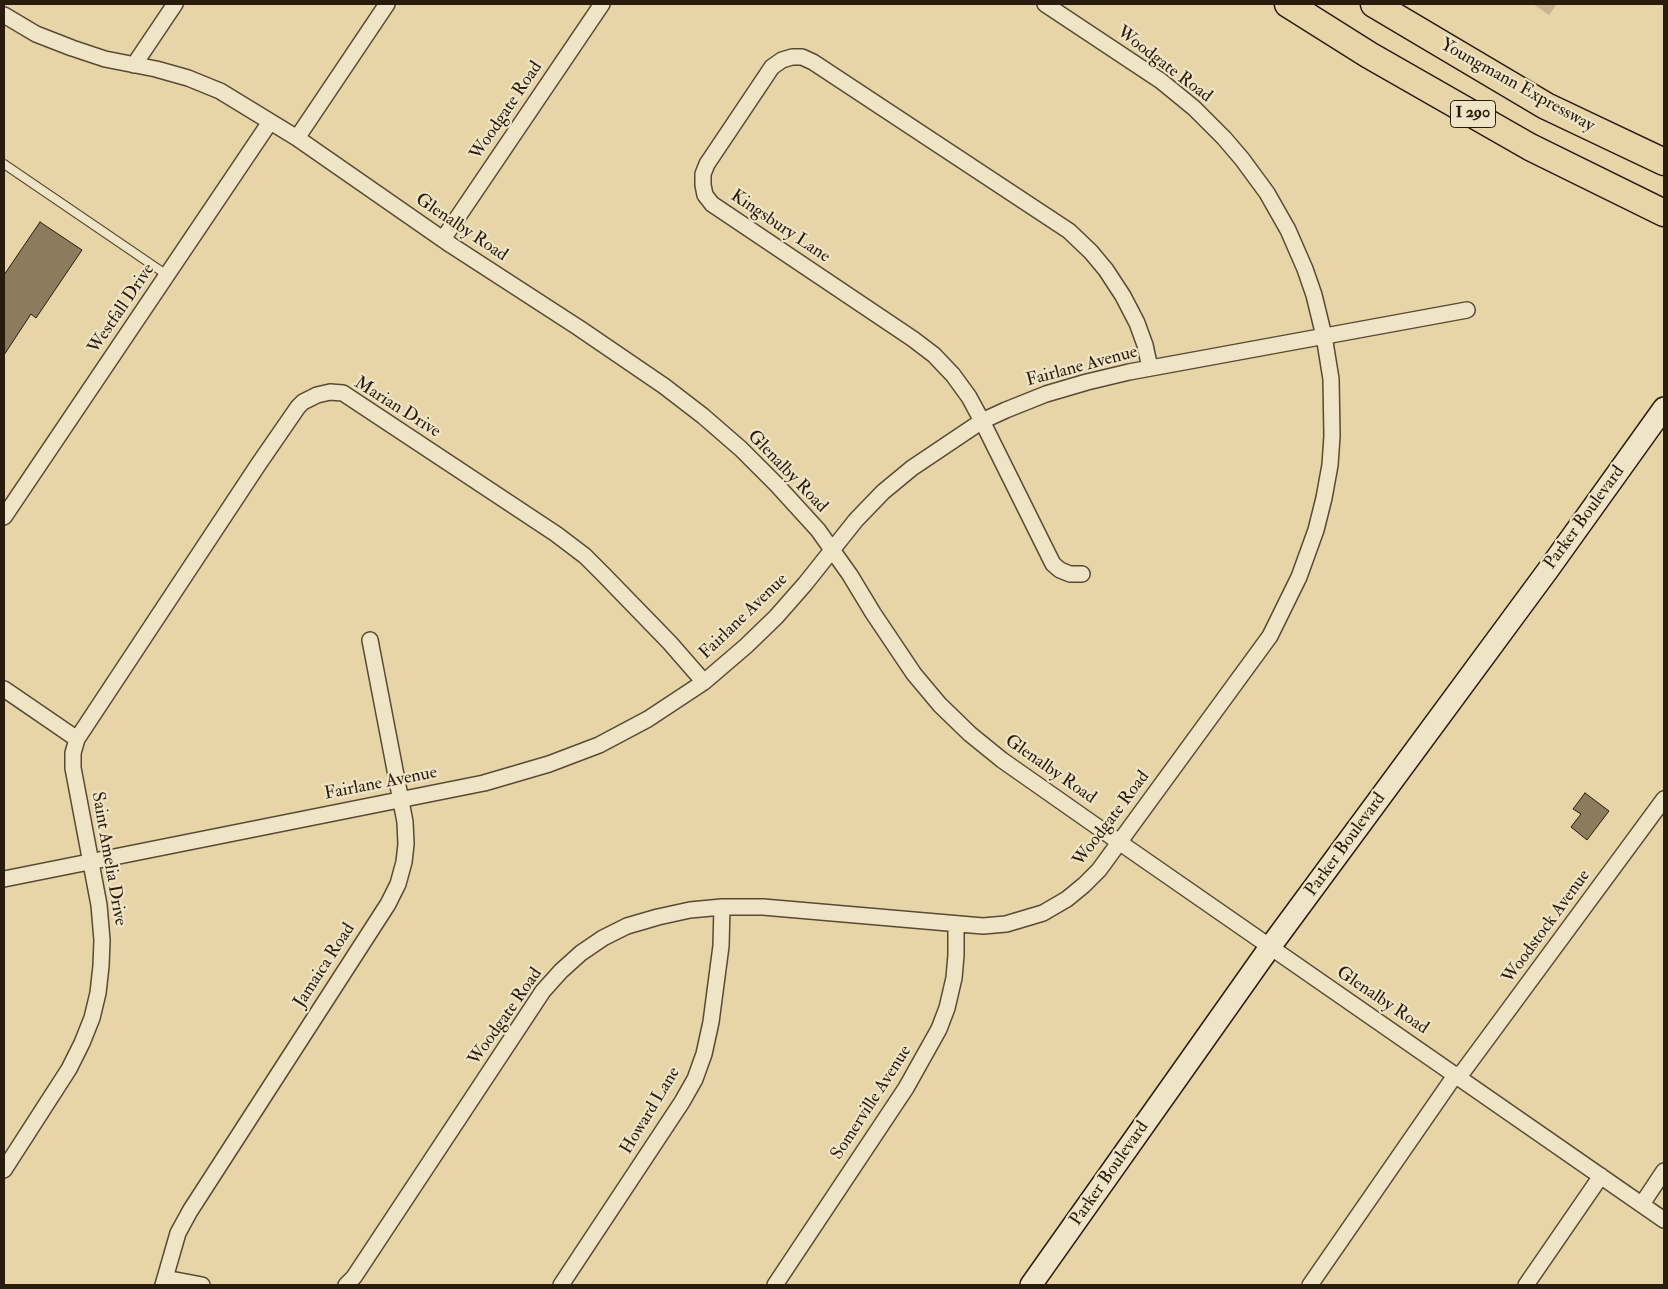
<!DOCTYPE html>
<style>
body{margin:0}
#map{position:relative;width:1668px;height:1289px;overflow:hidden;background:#e7d5a8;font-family:"IM FELL Double Pica",serif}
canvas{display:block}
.frame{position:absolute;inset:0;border:5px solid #291c0c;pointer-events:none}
</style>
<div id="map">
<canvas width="1668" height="1289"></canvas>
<div class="frame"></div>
</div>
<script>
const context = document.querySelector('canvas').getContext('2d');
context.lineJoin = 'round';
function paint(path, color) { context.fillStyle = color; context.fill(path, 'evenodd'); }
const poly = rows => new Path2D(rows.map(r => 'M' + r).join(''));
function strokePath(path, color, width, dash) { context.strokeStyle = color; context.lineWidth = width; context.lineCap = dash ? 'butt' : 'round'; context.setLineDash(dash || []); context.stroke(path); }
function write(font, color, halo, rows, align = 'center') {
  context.font = font + ' "IM FELL Double Pica",serif'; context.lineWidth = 4.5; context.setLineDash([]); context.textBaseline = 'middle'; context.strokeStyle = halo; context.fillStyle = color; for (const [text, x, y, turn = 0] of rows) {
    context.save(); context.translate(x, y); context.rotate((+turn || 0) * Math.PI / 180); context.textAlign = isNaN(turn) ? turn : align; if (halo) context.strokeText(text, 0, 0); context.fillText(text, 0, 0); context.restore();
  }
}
paint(poly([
 [1533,4,1557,4,1549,15]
]), '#c7b68d');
const building = poly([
 [40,222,82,250,36,318,31,314,4,355,4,275,40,222],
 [1585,793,1609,811,1587,840,1571,827,1581,814,1573,809,1585,793]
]);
paint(building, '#8c7c5d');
strokePath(building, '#291c0c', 1);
const lane = poly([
 [4,164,167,275]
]);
const street = poly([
 [4,15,36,34,72,48,105,59,156,69,188,78,220,91,297,138,451,245,579,328,664,386,703,416,741,449,776,484,818,530,850,575,873,613,914,674,940,705,970,734,1002,760,1119,842,1664,1220],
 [134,65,175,4],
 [297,138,387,4],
 [443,239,602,4],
 [4,517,270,122],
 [1082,574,1070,574,1060,570,1053,564,982,421,969,397,953,375,934,355,913,339,712,204,705,195,703,185,703,174,707,164,772,67,782,60,792,57,802,57,813,62,1069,231,1091,252,1106,270,1123,296,1137,323,1145,345,1150,368],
 [4,689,77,739],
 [4,879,484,783,549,764,599,745,648,719,704,682,746,646,776,617,805,584,856,520,883,492,912,468,982,421,1006,410,1046,394,1087,382,1129,372,1467,310],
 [1459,1077,1664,799],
 [4,1170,69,1069,82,1043,92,1018,98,993,101,966,102,940,99,905,73,768,73,753,77,739,258,465,298,407,303,402,317,395,330,392,343,393,556,534,585,556,604,575,670,643,704,682],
 [1642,1204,1664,1171],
 [165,1278,202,1285],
 [163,1285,178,1233,190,1211,388,904,398,884,404,862,406,844,405,822,370,640],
 [346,1285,354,1277,543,991,561,971,581,953,603,938,627,926,658,917,690,910,722,907,763,907,983,926,1006,924,1043,913,1067,899,1084,885,1099,870,1270,636,1299,577,1316,530,1324,498,1330,465,1332,436,1331,379,1324,336,1314,295,1305,269,1288,230,1267,193,1242,159,1224,138,1194,108,1161,81,1045,4],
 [561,1285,682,1102,695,1079,704,1054,711,1022,721,946,722,907],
 [775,1285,906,1088,939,1029,947,1008,954,978,956,955,956,924],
 [1310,1285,1456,1074],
 [1526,1285,1601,1176]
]);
const secondary = poly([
 [1031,1285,1270,947,1548,570,1664,408]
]);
const highway = poly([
 [1288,4,1369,55,1530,147,1664,213],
 [1374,4,1546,106,1664,162]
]);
strokePath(lane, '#584a33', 10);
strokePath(street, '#584a33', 18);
strokePath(secondary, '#291c0c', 24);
strokePath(highway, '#291c0c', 29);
strokePath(lane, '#efe4c6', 8);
strokePath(street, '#efe4c6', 15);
strokePath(secondary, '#efe4c6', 21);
strokePath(highway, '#e7d5a8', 26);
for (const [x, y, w] of [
 [1473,114,45]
]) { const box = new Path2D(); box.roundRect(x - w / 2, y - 13.5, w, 27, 4); context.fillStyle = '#efe4c6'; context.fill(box); strokePath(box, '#291c0c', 1); }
write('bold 16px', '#291c0c', null, [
 ["I 290",1473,114]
]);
write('18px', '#291c0c', '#efe4c6', [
 ["Woodgate Road",1164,65,37],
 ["Youngmann Expressway",1517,86,29],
 ["Woodgate Road",507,111,-56],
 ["Kingsbury Lane",780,227,34],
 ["Glenalby Road",461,228,34],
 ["Westfall Drive",122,309,-56],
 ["Fairlane Avenue",1082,367,-15],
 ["Marian Drive",397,408,32],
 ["Glenalby Road",787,472,46],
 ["Parker Boulevard",1585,518,-54],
 ["Fairlane Avenue",744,617,-44],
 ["Glenalby Road",1050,770,35],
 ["Fairlane Avenue",381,784,-11],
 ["Woodgate Road",1112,819,-53],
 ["Parker Boulevard",1346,845,-54],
 ["Saint Amelia Drive",108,859,80],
 ["Woodstock Avenue",1547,927,-54],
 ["Jamaica Road",325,966,-57],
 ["Glenalby Road",1382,1001,34],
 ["Woodgate Road",506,1017,-55],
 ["Somerville Avenue",872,1103,-57],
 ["Howard Lane",651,1111,-59],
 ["Parker Boulevard",1110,1174,-55]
]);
</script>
